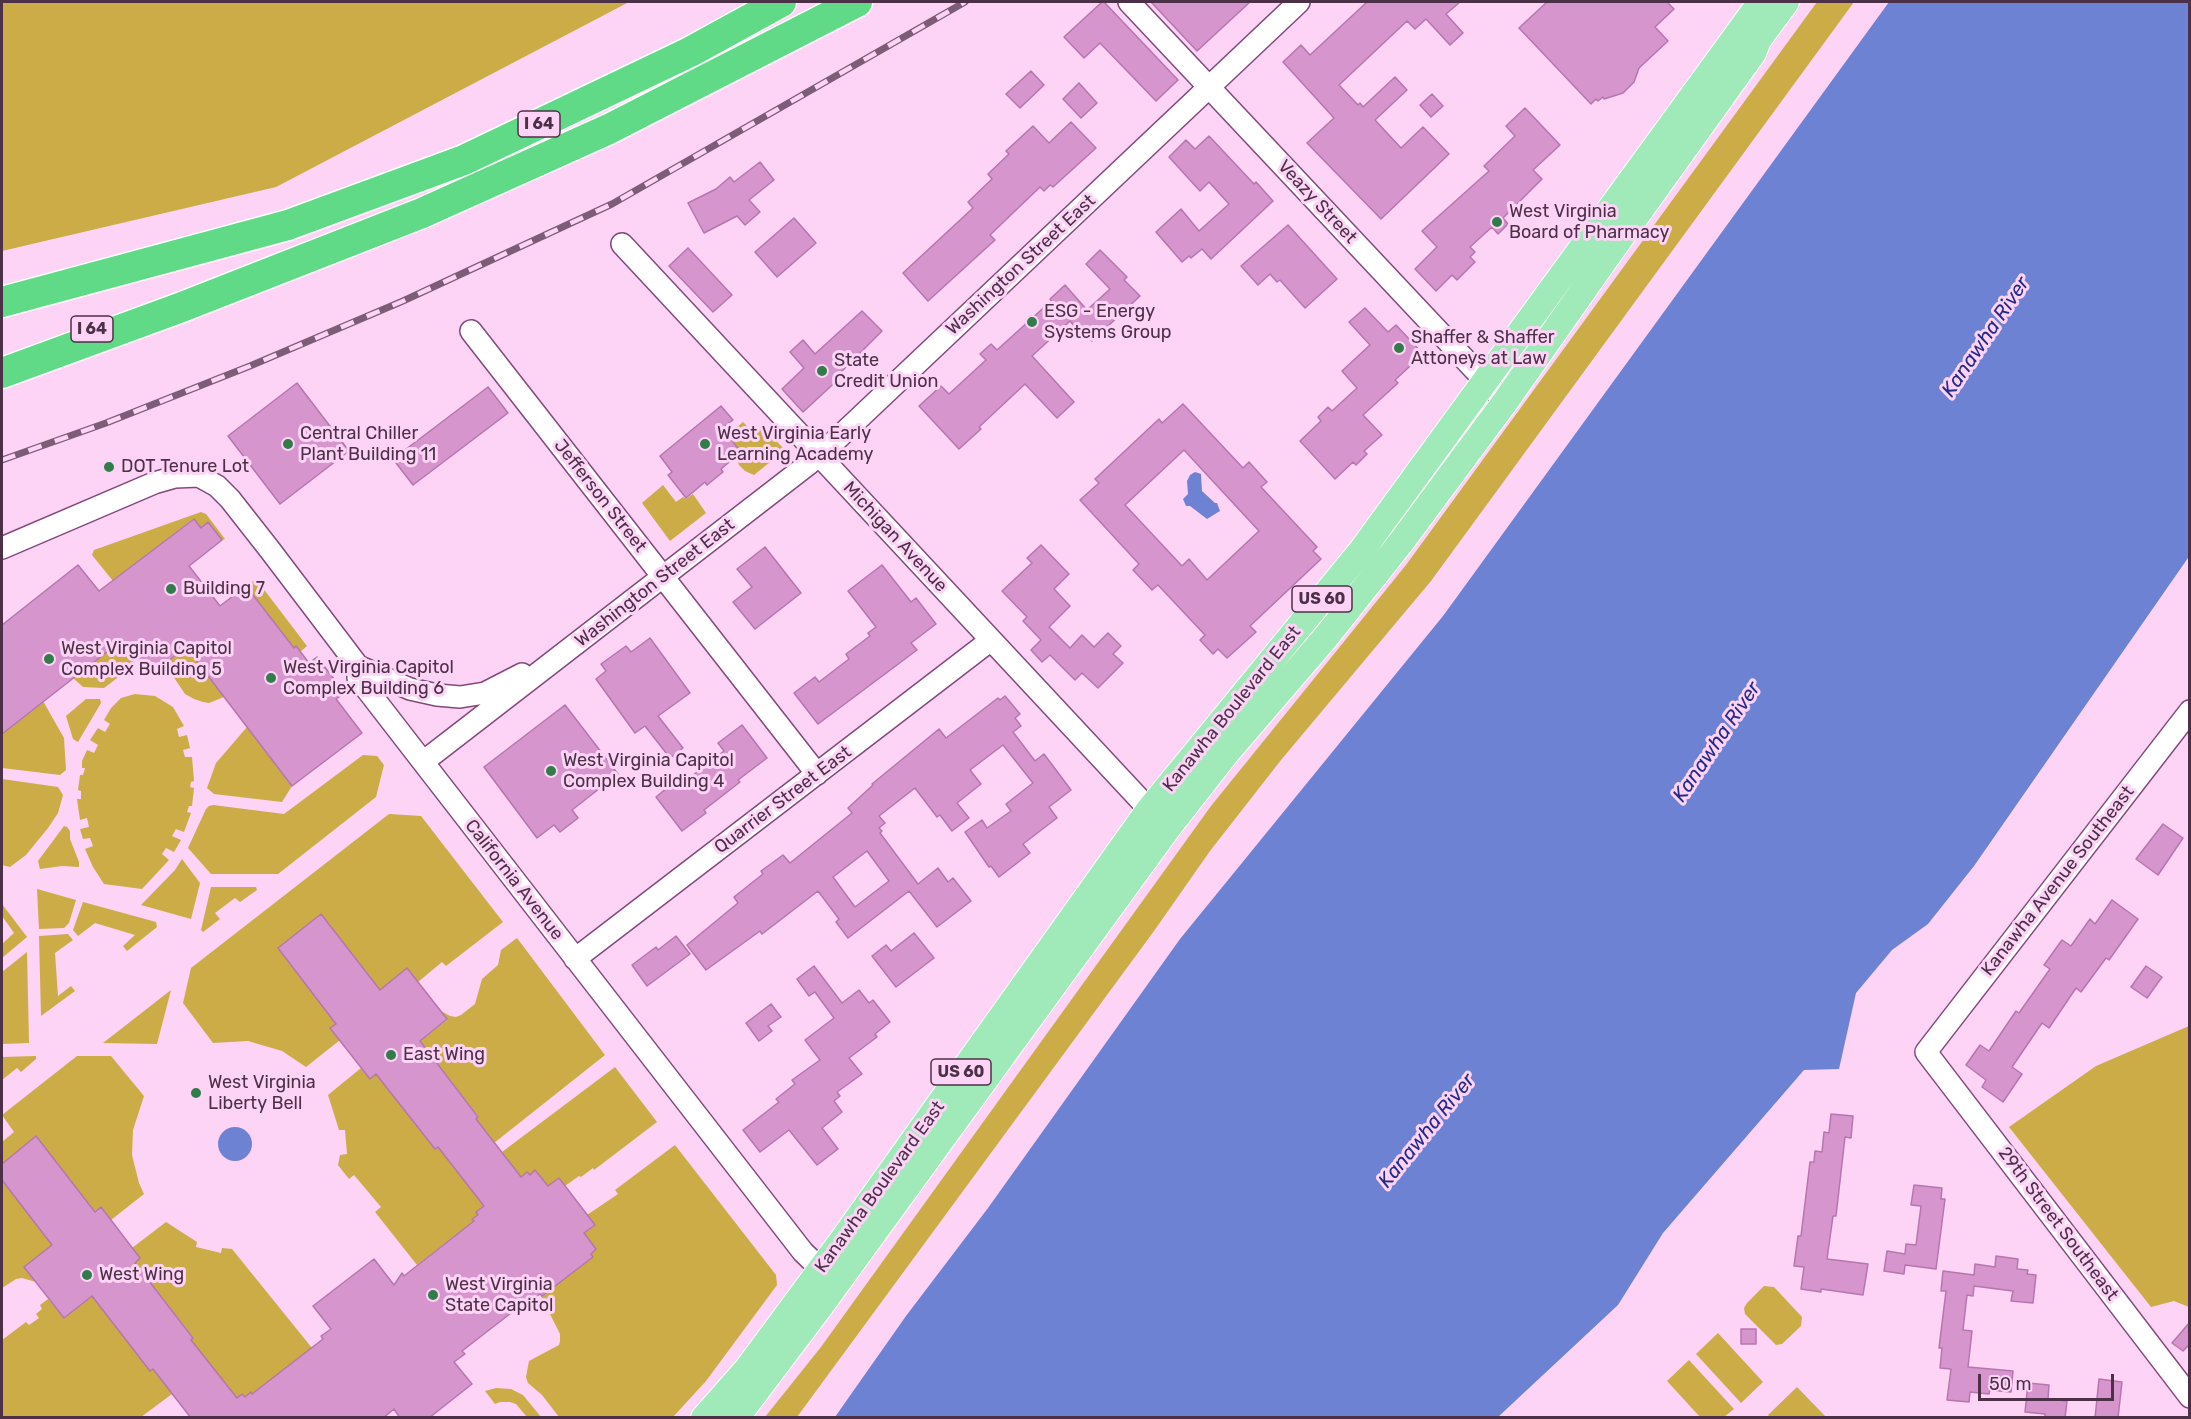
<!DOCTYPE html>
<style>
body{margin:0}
#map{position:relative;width:2191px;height:1419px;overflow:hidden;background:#fdd3f6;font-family:Rubik,sans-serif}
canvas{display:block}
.frame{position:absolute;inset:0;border:3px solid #4c3048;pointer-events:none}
.scale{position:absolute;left:1978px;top:1374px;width:136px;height:27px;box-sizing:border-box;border:3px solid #4c3048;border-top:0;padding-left:8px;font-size:18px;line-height:21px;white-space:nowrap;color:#4c3048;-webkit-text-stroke:4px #fdd3f6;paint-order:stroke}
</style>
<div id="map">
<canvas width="2191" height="1419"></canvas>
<div class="frame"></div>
<div class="scale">50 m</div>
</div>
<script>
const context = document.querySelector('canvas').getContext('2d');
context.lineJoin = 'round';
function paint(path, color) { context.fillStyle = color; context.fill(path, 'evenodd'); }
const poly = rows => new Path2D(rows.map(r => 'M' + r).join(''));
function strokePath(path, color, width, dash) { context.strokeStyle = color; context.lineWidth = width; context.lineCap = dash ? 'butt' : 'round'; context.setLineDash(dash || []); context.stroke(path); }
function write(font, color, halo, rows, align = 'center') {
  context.font = font + ' Rubik,sans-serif'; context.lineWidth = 6; context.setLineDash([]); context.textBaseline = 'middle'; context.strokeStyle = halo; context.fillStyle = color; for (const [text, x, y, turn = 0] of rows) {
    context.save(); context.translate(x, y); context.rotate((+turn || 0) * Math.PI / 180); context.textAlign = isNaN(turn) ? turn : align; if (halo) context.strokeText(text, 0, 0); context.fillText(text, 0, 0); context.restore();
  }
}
paint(poly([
 [2,2,629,2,276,187,2,251],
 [1817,2,1854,2,1431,581,1281,760,1210,851,1154,931,797,1417,765,1417,821,1347,1211,806,1406,565],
 [743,422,755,434,763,427,785,450,754,475,745,471,739,465,736,458,741,452,728,435],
 [663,485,676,502,683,497,686,499,693,494,706,513,670,541,642,503],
 [201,512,206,514,225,539,222,540,208,523,201,528,193,519,113,581,92,555,94,550],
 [256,579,307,646,300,652,294,648,246,586],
 [122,640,134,655,133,666,104,688,83,687,73,678],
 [186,647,224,697,209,703,203,702,194,699,185,694,165,664],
 [135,694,155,696,173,707,184,726,177,729,179,737,187,735,190,748,183,750,185,757,192,757,194,781,191,782,190,787,194,788,192,806,189,806,187,812,191,813,184,832,176,829,172,836,181,840,174,852,166,848,162,854,169,860,142,889,104,884,93,867,85,849,93,846,90,838,83,839,80,829,89,827,87,818,80,820,77,799,81,799,81,791,78,790,80,775,83,775,85,768,82,768,82,761,87,750,94,753,98,745,90,740,98,728,105,732,110,724,104,720,111,708,121,698],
 [86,699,100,699,101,703,78,742,73,739,66,716],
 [43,701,64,738,66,770,60,775,2,768,2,734],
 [247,727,292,786,282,802,214,794,207,788,216,763],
 [363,755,377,756,384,765,376,797,278,874,211,874,188,848,206,809,209,806,213,805,284,814],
 [2,779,58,787,63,795,58,813,48,828,26,855,10,867,2,865],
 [389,814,421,816,503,922,446,966,442,962,418,982,407,969,380,990,320,915,278,948,336,1024,331,1028,340,1040,306,1067,282,1051,248,1041,213,1043,183,1003,191,968],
 [64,826,67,827,70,831,70,839,79,862,79,867,62,866,40,869,38,861],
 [182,859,200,883,191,919,141,905,175,870],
 [211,887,256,887,257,890,240,902,235,898,215,913,220,919,203,932,201,930],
 [37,889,76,900,69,923,64,928,39,929],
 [83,902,156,922,157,927,127,951,123,946,135,935,95,923,78,936,73,930],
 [2,904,27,937,2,958,2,944,14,933,2,916],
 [68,934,73,940,55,953,58,996,71,986,75,991,41,1016,39,936],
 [517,938,605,1055,494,1143,475,1119,478,1116,420,1041,447,1020,441,1011,450,1016,456,1017,461,1015,475,1004,482,979,498,965,501,950],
 [27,952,29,1043,2,1044,2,972],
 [171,990,157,1044,103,1043],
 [2189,1026,2189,1307,2174,1301,2151,1307,2009,1127,2096,1066],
 [36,1056,36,1059,21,1072,17,1068,2,1080,2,1057],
 [77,1056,111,1056,144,1096,133,1130,132,1155,139,1183,144,1194,111,1220,101,1208,95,1212,36,1137,2,1164,2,1142,14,1132,2,1115],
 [615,1067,657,1122,594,1170,593,1168,581,1177,579,1176,565,1186,548,1186,535,1170,530,1175,527,1172,521,1177,502,1152],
 [361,1068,370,1079,376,1074,435,1149,438,1147,484,1206,476,1212,478,1215,473,1219,474,1221,417,1265,375,1212,381,1207,354,1175,349,1179,338,1165,340,1155,347,1154,345,1130,339,1130,328,1095],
 [675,1145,776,1275,777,1285,706,1381,673,1417,559,1417,542,1395,528,1383,526,1377,529,1361,559,1345,560,1341,560,1334,540,1294,542,1296,592,1257,591,1254,596,1249,584,1233,595,1225,587,1215,618,1194,615,1190],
 [2,1180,52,1245,24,1267,36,1282,22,1278,16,1279,2,1288],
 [166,1222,197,1242,196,1247,221,1253,222,1248,232,1249,312,1348,252,1394,250,1393,245,1397,242,1394,237,1398,191,1340,193,1337,135,1263,140,1258,132,1248],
 [1764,1286,1774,1287,1802,1317,1801,1326,1782,1344,1776,1345,1745,1314,1744,1308,1747,1303],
 [92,1296,150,1371,153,1369,172,1394,141,1417,2,1417,2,1340,26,1322,29,1325,39,1318,36,1314,42,1309,40,1305,48,1299,64,1318],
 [1718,1333,1763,1382,1741,1403,1696,1354],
 [1689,1360,1734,1409,1724,1417,1700,1417,1667,1381],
 [1797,1387,1826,1417,1825,1417,1771,1418,1768,1415],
 [496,1388,511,1389,523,1395,541,1417,527,1417,516,1404,510,1402,500,1402,495,1404,485,1391]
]), '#ccac46');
paint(poly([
 [1889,2,2189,2,2190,555,1974,866,1928,924,1892,950,1856,993,1839,1069,1804,1070,1663,1233,1618,1305,1498,1417,835,1417,906,1316,988,1208,1180,939,1443,616],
 [1195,472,1201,474,1202,491,1215,503,1217,503,1220,511,1207,519,1190,506,1186,506,1183,499,1188,494,1187,481,1190,475],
 '218 1144a17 17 0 1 1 34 0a17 17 0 1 1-34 0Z'
]), '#6e82d4');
const building = poly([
 [1102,2,1104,2,1178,80,1156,101,1100,43,1084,58,1064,37,1102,2],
 [1151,2,1250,2,1197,51,1151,2],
 [1367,2,1460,2,1446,14,1463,33,1450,45,1426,19,1415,29,1407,21,1339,85,1358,105,1360,103,1363,107,1395,77,1407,90,1375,120,1401,148,1423,127,1449,154,1381,219,1307,143,1334,118,1283,62,1301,45,1310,55,1367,2],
 [1547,2,1667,2,1674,9,1655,27,1668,41,1639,68,1634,82,1623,93,1604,99,1603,97,1598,101,1596,99,1591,104,1519,28,1547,2],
 [1031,71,1044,85,1020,108,1006,94,1031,71],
 [1079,83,1097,103,1081,118,1063,99,1079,83],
 [1432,94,1443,106,1431,117,1420,105,1432,94],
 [1525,108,1560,145,1533,170,1542,179,1503,218,1508,224,1498,234,1492,227,1470,247,1475,252,1470,257,1475,262,1457,280,1452,275,1436,291,1415,269,1437,247,1422,231,1489,171,1484,166,1515,136,1506,126,1525,108],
 [1071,122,1096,148,1053,187,1050,185,1044,191,1040,187,990,235,995,240,928,301,903,273,973,208,968,202,992,179,988,174,1009,154,1006,151,1033,126,1049,143,1071,122],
 [1209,136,1254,184,1256,182,1273,201,1211,259,1202,249,1191,258,1189,256,1182,262,1156,232,1181,209,1199,231,1229,204,1209,182,1200,191,1169,157,1186,140,1195,149,1209,136],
 [760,162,774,180,749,200,760,212,745,225,737,216,704,233,688,203,716,189,730,177,734,182,760,162],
 [794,218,816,243,777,277,755,252,794,218],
 [1288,225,1337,279,1305,308,1280,280,1277,282,1270,274,1258,285,1241,266,1288,225],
 [688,248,732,295,713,312,669,266,688,248],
 [1100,250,1127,277,1124,280,1140,296,1092,341,1078,325,1075,327,1070,321,1032,356,1074,402,1057,418,1025,384,979,427,981,429,959,449,919,406,941,386,949,394,986,360,980,354,991,344,997,350,1051,301,1050,299,1065,285,1087,310,1110,289,1086,264,1100,250],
 [1365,308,1388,332,1396,325,1423,354,1395,380,1398,383,1363,415,1382,435,1364,451,1367,454,1356,465,1353,462,1335,479,1300,441,1321,421,1318,417,1328,407,1332,411,1357,388,1342,371,1370,345,1349,322,1365,308],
 [862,311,882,331,840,373,843,375,803,412,782,389,804,368,790,352,803,340,815,354,862,311],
 [297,383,349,451,280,504,228,436,297,383],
 [488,387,508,413,413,485,393,459,488,387],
 [1183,404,1243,468,1249,462,1267,482,1261,487,1317,547,1313,551,1321,559,1250,626,1256,632,1227,658,1218,649,1213,654,1200,640,1205,635,1158,585,1152,590,1133,570,1139,564,1080,500,1099,483,1095,479,1159,419,1162,423,1183,404],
 [1184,450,1259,531,1207,580,1189,559,1182,566,1125,505,1184,450],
 [721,406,733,420,722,428,741,452,721,469,723,472,707,485,705,482,686,498,668,475,672,472,660,456,721,406],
 [194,519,201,528,208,522,222,540,189,566,220,606,246,586,294,648,296,646,309,663,317,657,345,693,336,699,362,733,292,786,186,647,150,675,122,640,2,734,2,625,78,565,99,591,194,519],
 [1041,545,1069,574,1054,589,1070,606,1049,627,1070,648,1082,635,1094,647,1108,633,1121,646,1113,654,1123,663,1098,688,1082,673,1075,680,1050,655,1042,662,1031,650,1041,640,1023,621,1027,617,1002,591,1032,563,1027,558,1041,545],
 [765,547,801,593,755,629,733,602,752,587,737,569,765,547],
 [882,565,911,602,916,598,936,624,911,643,917,650,818,724,794,693,815,677,819,682,849,659,846,654,870,636,868,633,876,627,848,591,882,565],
 [650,638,690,693,658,716,683,748,670,758,645,726,635,733,596,679,606,671,601,664,626,646,631,652,650,638],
 [1005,696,1020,714,1015,718,1021,726,1013,732,1035,761,1044,754,1071,790,1049,807,1057,818,1023,844,1030,853,999,877,991,866,989,867,965,832,982,820,987,828,1011,811,1006,804,1033,783,1003,745,970,770,981,784,957,803,969,818,952,831,940,815,937,817,915,788,879,816,885,823,879,828,882,831,880,833,918,884,938,868,948,882,953,878,971,901,937,927,909,891,848,938,836,922,839,919,818,891,762,934,760,931,706,970,687,945,738,903,734,897,763,874,761,871,783,855,790,863,852,813,848,808,873,785,872,784,939,729,946,738,998,698,1000,700,1005,696],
 [867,851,889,881,855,907,833,877,867,851],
 [565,705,618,774,572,810,578,818,560,832,554,825,537,838,484,767,565,705],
 [742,725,767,758,738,780,740,782,704,810,706,813,682,831,656,797,679,778,683,783,724,751,718,743,742,725],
 [2163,824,2183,838,2158,875,2136,859,2163,824],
 [2112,900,2138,919,2109,960,2106,958,2081,992,2076,988,2049,1028,2042,1023,2012,1067,2022,1074,2003,1102,1982,1087,1986,1080,1966,1065,1980,1045,1989,1051,2016,1011,2019,1013,2050,969,2044,965,2062,940,2071,946,2090,919,2095,924,2112,900],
 [321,914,380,990,407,968,447,1019,420,1041,478,1117,476,1119,521,1177,527,1172,530,1175,535,1170,548,1186,559,1178,595,1225,584,1233,596,1249,591,1254,593,1257,542,1296,540,1294,534,1298,533,1296,462,1351,465,1354,454,1362,472,1384,429,1418,400,1418,394,1409,383,1418,191,1418,153,1369,150,1371,92,1296,64,1318,24,1267,52,1245,2,1180,2,1164,36,1136,95,1212,101,1207,140,1258,135,1263,193,1338,191,1340,237,1398,242,1394,245,1397,251,1392,252,1394,323,1339,321,1336,331,1329,313,1306,374,1259,394,1285,402,1273,404,1276,474,1221,472,1219,478,1215,476,1212,484,1206,438,1147,435,1149,376,1074,370,1079,330,1028,336,1024,278,948,321,914],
 [914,933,934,958,896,987,872,956,886,945,891,951,914,933],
 [676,936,690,954,647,986,632,965,656,947,658,950,676,936],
 [814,966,842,1003,859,990,869,1003,873,1000,890,1022,875,1034,877,1037,849,1058,862,1074,837,1092,840,1096,834,1101,842,1112,822,1128,838,1149,817,1165,789,1130,760,1152,743,1130,779,1102,776,1099,795,1084,792,1080,820,1060,805,1040,834,1018,815,992,809,996,797,979,814,966],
 [2146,966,2162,977,2147,998,2131,987,2146,966],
 [771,1004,781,1017,768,1026,772,1031,759,1041,746,1023,771,1004],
 [1831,1114,1853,1116,1851,1138,1845,1137,1836,1216,1833,1216,1827,1259,1868,1264,1863,1295,1821,1289,1821,1292,1801,1289,1804,1267,1794,1266,1798,1236,1801,1236,1810,1162,1814,1162,1815,1151,1822,1152,1824,1132,1829,1133,1831,1114],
 [1914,1185,1942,1188,1941,1199,1945,1199,1936,1269,1905,1265,1904,1274,1884,1271,1887,1251,1905,1254,1906,1244,1916,1245,1921,1206,1911,1205,1914,1185],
 [1996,1256,2018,1259,2017,1269,2028,1270,2027,1274,2036,1275,2033,1303,2011,1301,2013,1291,1974,1286,1973,1296,1967,1295,1963,1330,1972,1331,1968,1367,2013,1371,2011,1392,1990,1390,1989,1394,1970,1392,1969,1402,1947,1400,1951,1369,1940,1368,1942,1348,1939,1348,1946,1291,1941,1291,1943,1271,1974,1275,1975,1264,1995,1267,1996,1256],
 [2190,1322,2190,1344,2183,1351,2172,1343,2190,1322],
 [1741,1329,1756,1329,1756,1344,1741,1344,1741,1329],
 [2099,1379,2122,1382,2118,1418,2095,1418,2099,1379],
 [2028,1383,2049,1385,2048,1399,2067,1401,2065,1418,2045,1418,2045,1414,2025,1412,2028,1383]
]);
paint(building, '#d795ce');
strokePath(building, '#b676ad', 1.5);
const minor = poly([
 [1129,2,1505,402],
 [622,244,1160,821],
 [471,331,817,774],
 [2,548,154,483,175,477,199,476,217,486,230,499,270,550,358,666,358,678,423,762,803,1252,831,1279],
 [358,666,410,689,437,695,460,697,485,693,522,674],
 [2190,711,1926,1052,2190,1397],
 [423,762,819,456,1299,2],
 [575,959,991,640]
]);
const major = poly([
 [704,1418,748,1368,844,1238,1149,810,1362,550,1761,2],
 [736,1418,819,1308,1167,829,1228,751,1326,637,1402,541,1505,402,1611,251,1753,53,1758,40,1786,2]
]);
const highway = poly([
 [2,302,288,225,464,160,690,52,781,2],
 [2,373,182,307,422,213,609,129,857,2]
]);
strokePath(minor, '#84487c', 24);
strokePath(major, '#fff', 28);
strokePath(highway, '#fff', 33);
strokePath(minor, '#fff', 21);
strokePath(major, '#a0e9b8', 26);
strokePath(highway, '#61da88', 30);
const rail = poly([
 [2,460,106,423,250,366,403,301,612,204,965,2]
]);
strokePath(rail, '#7c5c77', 7);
strokePath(rail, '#fdd3f6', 4.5, [14]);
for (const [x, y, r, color] of [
 [1497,222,6,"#317c4a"],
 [1032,322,6,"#317c4a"],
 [1399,348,6,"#317c4a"],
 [822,371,6,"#317c4a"],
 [288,444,6,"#317c4a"],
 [705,444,6,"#317c4a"],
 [109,467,6,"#317c4a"],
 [171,589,6,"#317c4a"],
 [49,659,6,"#317c4a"],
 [271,678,6,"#317c4a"],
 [551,771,6,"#317c4a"],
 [391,1055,6,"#317c4a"],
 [196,1093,6,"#317c4a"],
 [87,1275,6,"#317c4a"],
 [433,1295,6,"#317c4a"]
]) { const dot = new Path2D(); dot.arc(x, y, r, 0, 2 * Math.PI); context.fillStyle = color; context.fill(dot); strokePath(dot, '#fdd3f6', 2); }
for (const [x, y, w] of [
 [539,124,42],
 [92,329,42],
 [1322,599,60],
 [961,1072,60]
]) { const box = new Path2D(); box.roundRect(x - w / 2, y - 13, w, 26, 4.5); context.fillStyle = '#fdd3f6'; context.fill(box); strokePath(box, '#4c3048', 1.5); }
write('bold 16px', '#4c3048', null, [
 ["I 64",539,124],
 ["I 64",92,329],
 ["US 60",1322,599],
 ["US 60",961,1072]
]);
write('18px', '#4c3048', '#fdd3f6', [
 ["Veazy Street",1317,202,47],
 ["Washington Street East",1021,265,-43],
 ["Jefferson Street",600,496,52],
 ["Michigan Avenue",895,537,47],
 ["Washington Street East",655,583,-38],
 ["Kanawha Boulevard East",1232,709,-51],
 ["Quarrier Street East",783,800,-37],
 ["California Avenue",514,880,52],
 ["Kanawha Avenue Southeast",2058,881,-52],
 ["Kanawha Boulevard East",880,1187,-54],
 ["29th Street Southeast",2058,1224,53]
]);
write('18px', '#4c3048', '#fdd3f6', [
 ["West Virginia",1509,212],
 ["Board of Pharmacy",1509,233],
 ["ESG - Energy",1044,312],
 ["Systems Group",1044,333],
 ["Shaffer & Shaffer",1411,338],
 ["Attoneys at Law",1411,359],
 ["State",834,361],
 ["Credit Union",834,382],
 ["Central Chiller",300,434],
 ["Plant Building 11",300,455],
 ["West Virginia Early",717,434],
 ["Learning Academy",717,455],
 ["DOT Tenure Lot",121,467],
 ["Building 7",183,589],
 ["West Virginia Capitol",61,649],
 ["Complex Building 5",61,670],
 ["West Virginia Capitol",283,668],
 ["Complex Building 6",283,689],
 ["West Virginia Capitol",563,761],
 ["Complex Building 4",563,782],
 ["East Wing",403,1055],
 ["West Virginia",208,1083],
 ["Liberty Bell",208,1104],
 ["West Wing",99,1275],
 ["West Virginia",445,1285],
 ["State Capitol",445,1306]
], 'left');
write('italic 20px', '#232b8a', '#fdd3f6', [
 ["Kanawha River",1986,337,-56],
 ["Kanawha River",1717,742,-56],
 ["Kanawha River",1427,1131,-51]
]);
</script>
